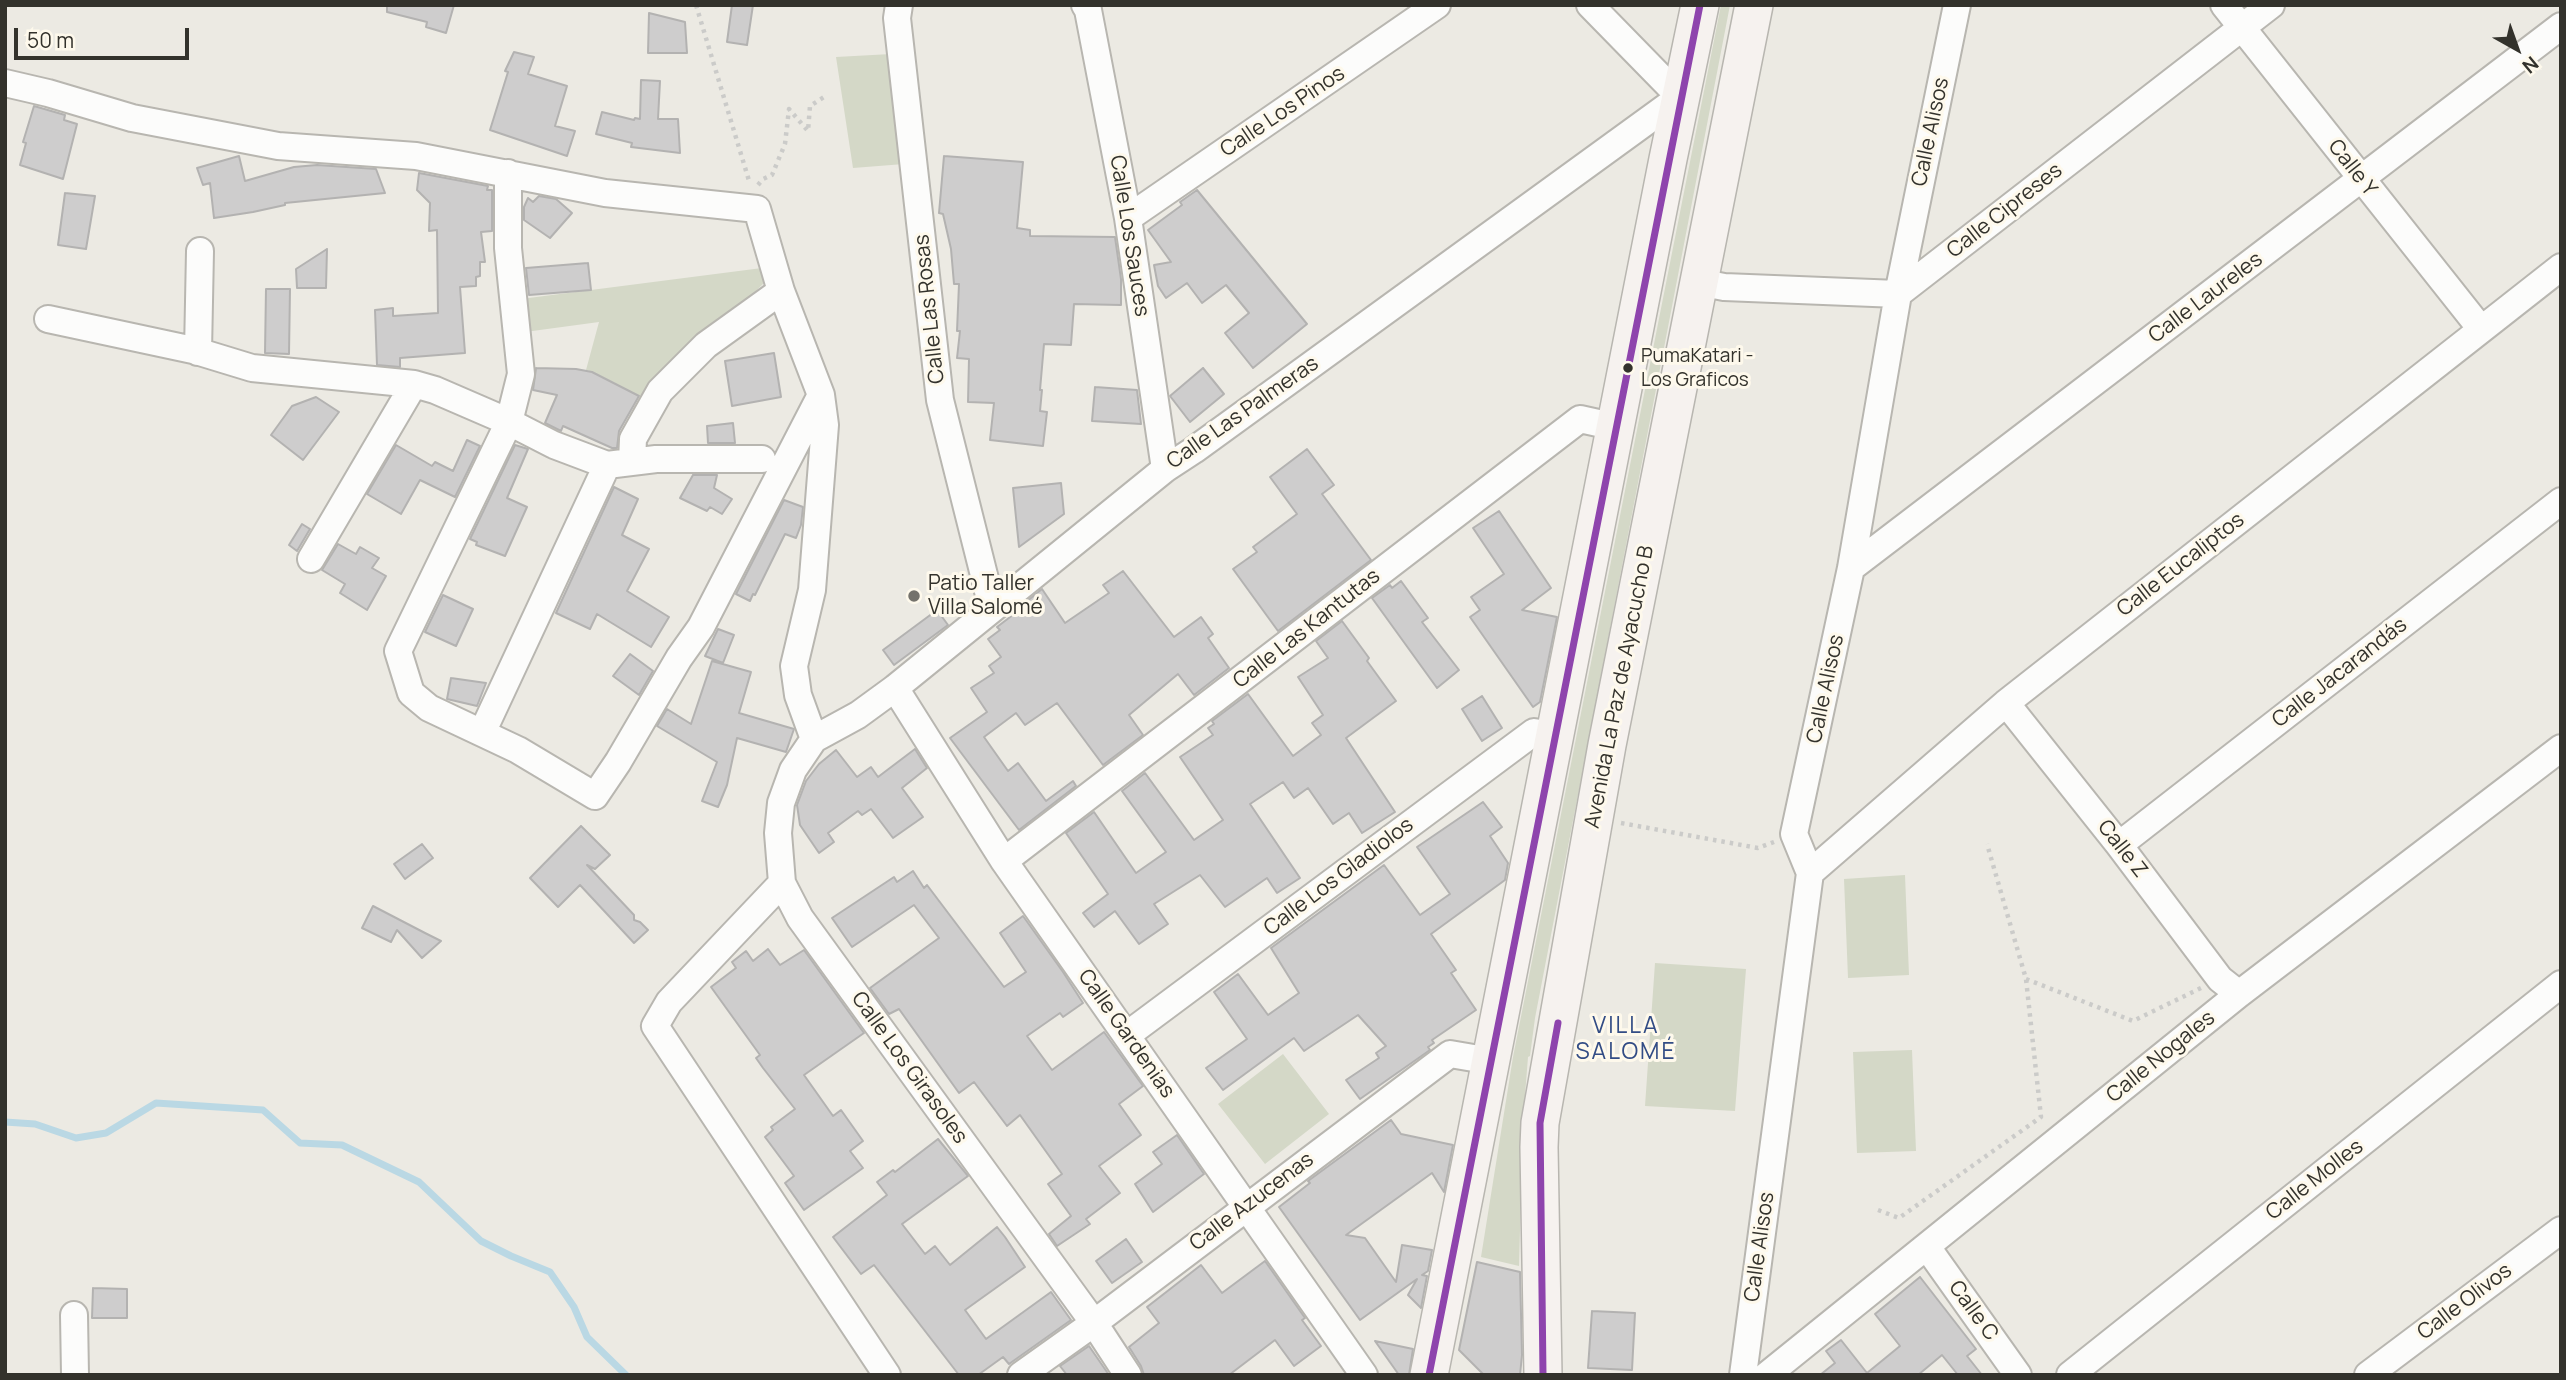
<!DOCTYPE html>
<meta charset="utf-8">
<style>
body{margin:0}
#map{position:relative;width:2566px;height:1380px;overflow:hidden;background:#eceae3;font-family:Manrope,sans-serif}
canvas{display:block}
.frame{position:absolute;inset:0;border:7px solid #33322c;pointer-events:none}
.north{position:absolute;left:2482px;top:14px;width:70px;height:70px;-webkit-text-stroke:5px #fef9ec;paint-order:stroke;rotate:140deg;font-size:19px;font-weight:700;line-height:28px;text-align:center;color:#33322c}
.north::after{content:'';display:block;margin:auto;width:24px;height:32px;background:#33322c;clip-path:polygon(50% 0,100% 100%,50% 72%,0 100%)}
.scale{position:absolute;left:14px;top:28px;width:175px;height:32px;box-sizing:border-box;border:4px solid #33322c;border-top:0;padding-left:9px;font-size:21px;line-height:24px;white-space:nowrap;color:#33322c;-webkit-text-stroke:5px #fef9ec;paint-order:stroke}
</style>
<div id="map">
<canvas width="2566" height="1380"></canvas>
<div class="frame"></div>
<div class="north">N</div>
<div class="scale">50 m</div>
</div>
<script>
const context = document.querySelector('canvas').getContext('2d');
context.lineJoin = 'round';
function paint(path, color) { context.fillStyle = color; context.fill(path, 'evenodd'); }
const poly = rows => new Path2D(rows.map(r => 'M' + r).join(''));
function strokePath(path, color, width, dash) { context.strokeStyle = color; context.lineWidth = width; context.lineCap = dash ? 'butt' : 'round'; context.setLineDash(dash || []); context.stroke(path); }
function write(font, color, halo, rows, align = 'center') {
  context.font = font + ' Manrope,sans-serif'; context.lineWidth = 6; context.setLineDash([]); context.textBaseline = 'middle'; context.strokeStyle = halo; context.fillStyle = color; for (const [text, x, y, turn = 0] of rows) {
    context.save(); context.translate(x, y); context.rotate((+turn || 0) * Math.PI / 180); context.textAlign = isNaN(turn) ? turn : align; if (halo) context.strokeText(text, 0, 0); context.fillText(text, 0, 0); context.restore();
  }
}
paint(poly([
 [1721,5,1730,5,1535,1018,1530,1056,1528,1057,1523,1121,1519,1266,1481,1257,1513,1057],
 [891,54,904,164,853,168,836,57],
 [762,268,765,282,646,399,593,372,586,370,599,322,525,332,521,299],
 [1905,875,1909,975,1848,978,1844,879],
 [1655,963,1746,969,1735,1111,1645,1106],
 [1912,1050,1916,1151,1857,1153,1853,1052],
 [1283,1054,1329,1114,1265,1164,1218,1104]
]), '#d4d8c7');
strokePath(poly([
 [5,1122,35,1124,76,1138,106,1133,156,1103,263,1110,300,1143,342,1145,419,1182,481,1241,511,1256,550,1272,574,1307,587,1337,626,1375]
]), '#bad8e4', 7);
const building = poly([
 [387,5,454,5,446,33,426,27,427,22,387,12,387,5],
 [732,5,753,5,747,45,727,42,732,5],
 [649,13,685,22,687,53,648,53,649,13],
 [514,52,534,57,528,74,567,86,555,126,575,131,567,156,490,130,508,72,505,71,514,52],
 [641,80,660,81,658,119,678,119,680,153,631,147,632,143,596,134,602,112,634,120,635,118,640,119,641,80],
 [34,106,65,115,64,120,77,124,63,179,20,165,26,143,23,142,34,106],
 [239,156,245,181,294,167,317,165,376,169,385,193,285,203,285,205,253,212,214,218,210,183,203,185,197,168,239,156],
 [944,156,1023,162,1017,228,1030,230,1030,236,1115,237,1121,279,1121,305,1074,304,1071,345,1044,344,1040,390,1042,390,1040,411,1047,412,1043,446,990,440,994,403,968,402,969,359,957,358,960,331,957,331,959,284,954,284,951,249,943,214,939,213,944,156],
 [419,173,488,186,487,190,492,190,492,231,481,232,485,262,480,262,480,276,476,277,476,286,460,287,465,353,400,358,400,367,377,365,375,310,393,308,393,316,438,313,437,230,429,231,430,203,417,190,419,173],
 [1197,190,1307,324,1253,368,1225,333,1249,313,1226,285,1202,303,1187,283,1166,298,1158,286,1154,265,1171,262,1148,230,1182,205,1180,202,1197,190],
 [65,193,95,196,86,249,58,245,65,193],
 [539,196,556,199,572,213,550,238,524,220,524,207,528,198,533,202,539,196],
 [327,249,326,288,297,288,296,269,327,249],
 [588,263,591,290,529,295,526,268,588,263],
 [266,289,290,289,289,354,265,353,266,289],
 [774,353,781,397,732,406,725,361,774,353],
 [536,368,576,369,592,372,639,396,619,431,617,448,612,448,563,426,561,431,545,423,557,395,533,390,536,368],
 [1203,368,1224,394,1190,422,1170,396,1203,368],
 [1095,387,1137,390,1141,424,1092,421,1095,387],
 [316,397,339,412,303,460,271,435,292,406,316,397],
 [733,423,735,443,708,443,707,426,733,423],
 [467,440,480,446,455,497,420,480,401,514,367,494,396,445,432,466,435,462,453,471,467,440],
 [515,445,528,449,507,498,527,507,505,556,476,545,477,542,470,539,515,445],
 [1307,449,1334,485,1322,494,1371,560,1278,631,1233,569,1257,552,1253,547,1297,514,1270,477,1307,449],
 [693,475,717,475,714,488,732,499,722,514,710,507,707,511,680,498,693,475],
 [1061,483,1064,514,1019,547,1013,488,1061,483],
 [614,487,638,499,622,535,649,549,627,591,669,617,651,647,597,614,590,629,556,613,614,487],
 [784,500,803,507,801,525,796,538,785,534,755,595,753,594,750,601,736,594,784,500],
 [1499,511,1551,588,1522,610,1557,617,1540,702,1533,707,1470,617,1480,610,1471,597,1504,574,1473,528,1499,511],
 [302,524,310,529,297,551,289,545,302,524],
 [338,544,356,554,360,547,379,558,372,568,386,576,367,610,340,593,345,584,322,570,338,544],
 [1123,571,1174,637,1201,617,1213,634,1208,638,1229,668,1194,695,1178,674,1129,715,1143,735,1103,765,1057,703,1025,725,1016,713,984,737,1008,771,1018,763,1046,801,1073,781,1076,786,1019,830,950,738,987,712,971,688,994,673,989,666,1001,657,988,639,1000,630,997,627,1022,608,1021,606,1042,589,1065,623,1109,593,1103,585,1123,571],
 [1401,581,1428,618,1422,622,1459,670,1437,688,1372,598,1390,585,1392,588,1401,581],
 [443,595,473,609,456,646,425,632,443,595],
 [937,610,948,625,894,665,883,650,937,610],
 [1342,621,1369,658,1367,661,1396,701,1346,738,1395,812,1362,833,1349,813,1333,824,1308,788,1294,798,1283,782,1250,804,1300,878,1277,893,1267,878,1225,907,1200,875,1154,904,1168,924,1139,944,1115,911,1094,927,1083,913,1108,894,1066,833,1094,812,1136,873,1166,852,1122,791,1145,773,1194,840,1223,820,1180,757,1213,735,1208,728,1214,724,1212,721,1248,694,1293,756,1321,735,1312,723,1323,715,1298,677,1328,658,1316,641,1342,621],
 [718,629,734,635,723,663,705,656,718,629],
 [630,654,653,671,639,695,613,676,630,654],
 [712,661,751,672,739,713,794,729,786,752,737,738,727,785,718,807,702,801,717,762,657,726,667,709,691,724,712,661],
 [451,678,486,683,477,706,447,699,451,678],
 [1482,696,1502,728,1482,741,1462,709,1482,696],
 [915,749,927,768,902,788,923,817,893,838,871,809,862,815,858,811,828,833,834,842,819,853,800,825,797,805,806,781,819,764,836,750,857,777,871,767,878,777,915,749],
 [1483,802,1502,827,1490,836,1508,863,1505,880,1431,934,1456,970,1451,973,1476,1010,1432,1040,1434,1043,1428,1047,1430,1050,1360,1099,1346,1080,1379,1058,1376,1053,1386,1046,1358,1015,1304,1051,1294,1038,1223,1090,1206,1068,1247,1039,1214,992,1238,974,1268,1015,1299,993,1271,948,1384,865,1420,915,1450,894,1417,847,1483,802],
 [581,826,610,855,595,869,587,865,634,915,634,920,640,922,648,930,634,943,580,885,558,907,530,878,581,826],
 [422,844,433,858,405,879,394,864,422,844],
 [913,871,924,888,927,885,1004,987,1026,972,1000,933,1023,916,1063,972,1083,1003,1063,1017,1060,1013,1027,1036,1052,1070,1104,1032,1143,1086,1119,1104,1141,1135,1099,1166,1120,1193,1086,1219,1090,1224,1057,1246,1049,1234,1071,1216,1048,1184,1062,1174,1020,1115,1007,1126,974,1082,959,1093,899,1009,889,1014,870,988,939,938,914,905,852,947,832,918,894,877,897,882,913,871],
 [373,906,425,933,441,941,422,958,397,930,391,942,362,928,373,906],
 [768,949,780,965,804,950,864,1033,804,1075,833,1116,841,1110,863,1141,850,1151,863,1168,804,1210,785,1183,794,1176,765,1137,773,1130,771,1127,795,1109,763,1068,756,1058,760,1055,711,987,736,968,732,962,746,951,753,961,768,949],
 [1391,1120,1401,1134,1453,1145,1444,1192,1432,1173,1346,1235,1365,1238,1396,1282,1402,1245,1432,1250,1428,1271,1422,1275,1427,1276,1421,1308,1408,1295,1417,1279,1360,1320,1279,1207,1310,1183,1308,1181,1391,1120],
 [1177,1135,1204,1174,1153,1212,1135,1184,1162,1164,1153,1152,1177,1135],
 [938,1139,968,1176,902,1224,925,1254,935,1246,950,1265,997,1227,1005,1237,1025,1267,965,1310,986,1339,1051,1292,1071,1320,1009,1364,1003,1357,978,1375,959,1375,874,1265,861,1274,833,1237,887,1195,877,1182,893,1170,895,1172,938,1139],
 [1126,1239,1142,1262,1112,1283,1096,1261,1126,1239],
 [1265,1261,1305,1318,1302,1320,1321,1346,1294,1366,1275,1340,1229,1375,1144,1375,1141,1366,1129,1347,1159,1323,1147,1307,1201,1265,1222,1293,1265,1261],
 [1477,1262,1520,1272,1522,1355,1520,1375,1484,1375,1459,1350,1477,1262],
 [1920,1277,1976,1349,1967,1356,1982,1375,1958,1375,1942,1355,1918,1375,1820,1375,1835,1363,1826,1351,1841,1340,1867,1373,1900,1346,1875,1314,1920,1277],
 [93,1288,127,1289,127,1318,92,1318,93,1288],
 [1592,1311,1635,1313,1632,1370,1588,1368,1592,1311],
 [1375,1341,1413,1349,1409,1375,1399,1375,1375,1341],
 [1089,1346,1109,1375,1067,1375,1060,1366,1089,1346]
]);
paint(building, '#cecdcd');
strokePath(building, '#b3b2b1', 2);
const minor = poly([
 [899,5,897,18,940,400,992,607],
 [1085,5,1088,10,1128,218,1165,469],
 [2224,5,2481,329],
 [5,83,48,93,132,118,278,146,416,156,605,193,757,209,781,291,821,395,825,425,812,590,794,666,798,695,814,739],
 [508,173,508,248,521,374,509,422,398,651,411,693,429,708,518,750,595,796,618,762,679,658,701,627,821,395],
 [1128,218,1437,5],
 [1698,282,1724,287,1898,294,2271,5],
 [48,319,193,350,252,368,414,384,435,390,509,422,554,445,607,465,656,459,762,459],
 [198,352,200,251],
 [632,461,633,439,660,391,706,345,781,291],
 [311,559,414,384],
 [1851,568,2561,26],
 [895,688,1004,861,1364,1375],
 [2006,703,2119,845,2220,979,2239,994],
 [482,733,607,465],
 [2119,845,2561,501],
 [1004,861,1580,419,1616,427],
 [1810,873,2006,703,2561,267],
 [782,883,669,1002,655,1026,887,1375],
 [1127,1035,1534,732,1555,735],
 [1927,1247,2018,1375],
 [74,1315,75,1375],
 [1021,1375,1094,1323,1450,1054,1491,1061],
 [1128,1375,1094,1323,800,918,782,883,778,833,781,803,793,770,814,739,858,715,895,688,1165,469,1194,450,1680,97,1590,5],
 [1743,1375,1810,873,1794,834,1851,568,1898,294,1957,5],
 [1767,1375,2239,994,2561,748],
 [2070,1375,2561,984],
 [2368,1375,2561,1230]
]);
const secondary = poly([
 [1429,1375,1668,159,1700,5],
 [1543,1375,1539,1147,1540,1123,1607,745,1754,5]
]);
strokePath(minor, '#b8b6b0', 30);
strokePath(secondary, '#b8b6b0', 40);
strokePath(poly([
 [696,5,750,184],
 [758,185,763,179,772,175,785,144,789,109,808,131,810,106,824,97],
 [1621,823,1758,848,1774,842],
 [2026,979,2133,1021,2201,988],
 [1878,1210,1899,1218,2041,1117,2026,979,1987,844]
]), '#cbcbc9', 4.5, [3.5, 5]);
strokePath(minor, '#fcfcfb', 26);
strokePath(secondary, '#f6f2ef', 37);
strokePath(poly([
 [1429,1375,1700,5],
 [1543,1375,1540,1123,1558,1023]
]), '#8e44ad', 7);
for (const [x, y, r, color] of [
 [1628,368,6,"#33322c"],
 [914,596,7,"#74726c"]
]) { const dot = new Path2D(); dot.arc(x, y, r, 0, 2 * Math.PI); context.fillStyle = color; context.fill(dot); strokePath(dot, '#fef9ec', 2.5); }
write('19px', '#33322c', '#fef9ec', [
 ["PumaKatari -",1641,357],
 ["Los Graficos",1641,381]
], 'left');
write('21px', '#33322c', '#fef9ec', [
 ["Calle Los Pinos",1283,112,-34],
 ["Calle Alisos",1931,132,-78],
 ["Calle Y",2352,168,52],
 ["Calle Cipreses",2005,211,-38],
 ["Calle Los Sauces",1129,236,81],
 ["Calle Laureles",2206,298,-37],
 ["Calle Las Rosas",930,309,-96],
 ["Calle Las Palmeras",1243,413,-35],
 ["Calle Eucaliptos",2181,565,-38],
 ["Calle Las Kantutas",1307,629,-38],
 ["Calle Jacarandás",2340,673,-38],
 ["Avenida La Paz de Ayacucho B",1620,687,-79],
 ["Calle Alisos",1826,689,-78],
 ["Calle Z",2122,849,52],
 ["Calle Los Gladiolos",1339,877,-37],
 ["Calle Gardenias",1126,1034,55],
 ["Calle Nogales",2161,1057,-39],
 ["Calle Los Girasoles",909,1068,54],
 ["Calle Molles",2315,1180,-38],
 ["Calle Azucenas",1252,1202,-37],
 ["Calle Alisos",1760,1247,-82],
 ["Calle Olivos",2465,1302,-37],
 ["Calle C",1973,1311,54]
]);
write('21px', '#33322c', '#fef9ec', [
 ["Patio Taller",928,584],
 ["Villa Salomé",928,608]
], 'left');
context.letterSpacing = '2px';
write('23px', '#324c85', '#fef9ec', [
 ["VILLA",1626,1027],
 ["SALOMÉ",1626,1053]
]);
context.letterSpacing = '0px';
</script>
